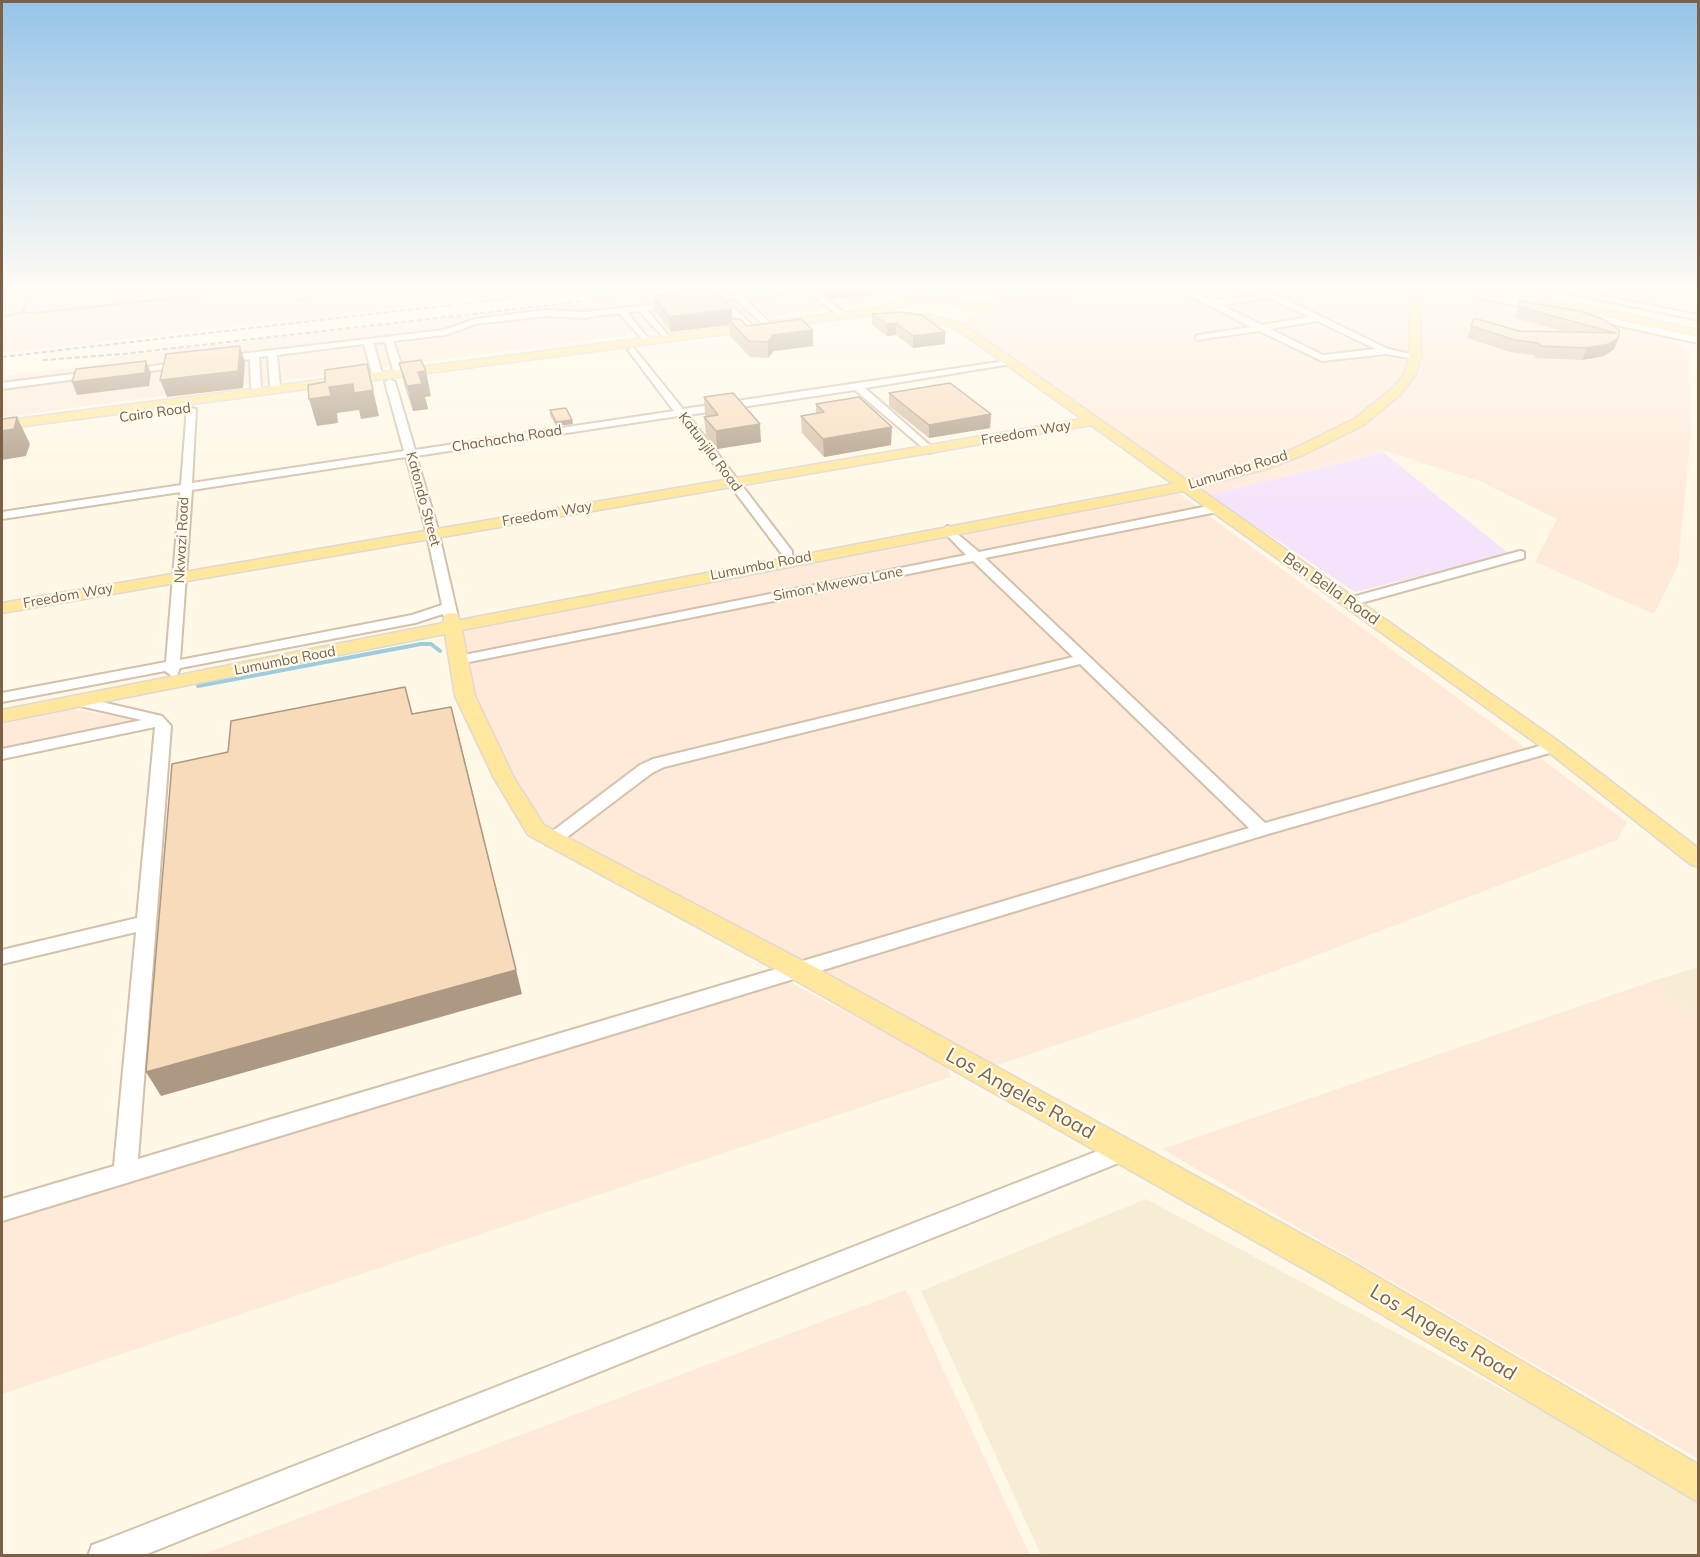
<!DOCTYPE html>
<style>
body{margin:0}
#map{position:relative;width:1700px;height:1557px;overflow:hidden;background:#fff8e6;font-family:Mulish,sans-serif}
canvas{display:block}
.frame{position:absolute;inset:0;border:3px solid #7c6147;pointer-events:none}
</style>
<div id="map">
<canvas width="1700" height="1557"></canvas>
<div class="frame"></div>
</div>
<script>
const context = document.querySelector('canvas').getContext('2d');
context.lineJoin = 'round';
function paint(path, color) { context.fillStyle = color; context.fill(path, 'evenodd'); }
const poly = rows => new Path2D(rows.map(r => 'M' + r).join(''));
function strokePath(path, color, width, dash) { context.strokeStyle = color; context.lineWidth = width; context.lineCap = dash ? 'butt' : 'round'; context.setLineDash(dash || []); context.stroke(path); }
function write(font, color, halo, rows, align = 'center') {
  context.font = font + ' Mulish,sans-serif'; context.lineWidth = 4.5; context.setLineDash([]); context.textBaseline = 'middle'; context.strokeStyle = halo; context.fillStyle = color; for (const [text, x, y, turn = 0] of rows) {
    context.save(); context.translate(x, y); context.rotate((+turn || 0) * Math.PI / 180); context.textAlign = isNaN(turn) ? turn : align; if (halo) context.strokeText(text, 0, 0); context.fillText(text, 0, 0); context.restore();
  }
}
paint(poly([
 [1698,967,1698,1020,1653,981],
 [1146,1199,1698,1494,1698,1555,1041,1555,921,1291]
]), '#f7ecd4');
paint(poly([
 [2,288,569,288,2,353],
 [699,288,879,288,896,300,2,417,2,376,97,365,117,356],
 [923,288,1039,288,968,295],
 [1136,288,1402,288,1502,303,1665,336,1689,349,1691,433,1678,565,1654,614,1535,562,1557,519,1480,481,1385,451,1209,495,958,326,979,309],
 [1515,288,1693,288,1685,319],
 [1178,493,1627,822,1617,840,1278,970,980,1071,535,828,467,699,455,629],
 [65,708,131,719,125,727,2,752,2,721],
 [1653,981,1698,1020,1698,1459,1162,1149],
 [790,982,947,1066,951,1077,2,1394,2,1214],
 [906,1290,1030,1555,201,1555]
]), '#ffeada');
paint(poly([
 [1383,452,1509,554,1355,592,1209,495]
]), '#f5e3fb');
strokePath(poly([
 [22,312,32,288],
 [2,317,22,312,34,313,270,288]
]), '#9dccde', 2);
strokePath(poly([
 [198,686,421,644,431,644,440,651]
]), '#9dccde', 4);
const minor = poly([
 [293,288,301,288,306,299,300,299,293,288],
 [787,288,814,288,844,313,837,315,807,290,743,298,768,321,769,323,765,326,735,299,725,300,750,323,751,325,747,328,717,302,701,303,697,301,787,288],
 [1175,288,1185,288,1213,301,1265,294,1279,296,1388,349,1420,356,1415,359,1386,354,1322,361,1259,331,1196,340,1196,336,1199,335,1251,327,1175,288],
 [1265,298,1274,300,1309,317,1262,325,1221,305,1265,298],
 [1317,321,1376,349,1323,355,1270,329,1317,321],
 [1546,288,1562,288,1698,315,1698,320,1546,288],
 [1477,293,1541,304,1545,307,1541,310,1474,297,1477,293],
 [676,302,679,306,647,310,669,336,665,339,639,311,627,312,648,338,644,341,619,313,584,318,545,316,476,324,445,335,393,341,403,370,398,373,393,370,385,342,373,343,382,373,377,376,372,373,364,344,277,355,280,386,275,389,270,386,268,356,259,357,261,388,256,391,251,388,250,359,223,362,218,359,223,356,444,330,475,319,545,310,584,312,676,302],
 [1578,311,1698,337,1698,343,1575,316,1578,311],
 [633,347,683,409,1012,360,1017,363,865,388,933,448,933,452,929,453,855,390,688,415,792,551,792,557,784,557,678,416,416,456,437,526,458,617,456,620,446,620,443,614,415,623,180,668,177,675,172,676,165,671,2,702,2,693,166,662,180,492,2,519,2,512,181,485,187,407,196,409,192,483,404,451,385,382,390,379,395,382,415,450,674,411,628,350,633,347],
 [406,457,425,526,442,605,412,615,180,660,192,490,406,457],
 [185,361,190,364,188,366,128,374,123,371,185,361],
 [96,371,101,374,99,376,2,389,2,383,96,371],
 [1218,504,1224,508,1222,511,985,558,1265,823,1554,742,1560,744,1562,747,1560,750,1268,834,2,1221,2,1199,114,1166,136,932,2,964,2,950,137,918,155,727,2,759,2,749,142,720,71,704,68,701,71,698,76,696,162,716,171,726,138,1159,1249,828,1080,664,664,767,652,773,558,844,546,844,543,840,546,836,640,765,653,759,1073,657,973,561,459,664,452,660,459,656,966,555,942,530,948,526,979,552,1218,504],
 [1520,551,1524,552,1524,558,1350,606,1343,602,1345,599,1520,551],
 [1123,1141,1131,1144,1134,1151,1131,1158,142,1556,88,1556,92,1545,103,1541,1123,1141]
]);
const major = poly([
 [1080,288,1106,288,1101,291,965,311,950,303,920,301,878,314,2,429,2,421,877,308,919,295,952,297,967,305,1080,288],
 [1410,288,1420,288,1421,356,1416,374,1401,394,1364,425,1303,455,1269,468,1197,487,1561,743,1698,848,1698,867,1690,864,1547,751,1183,491,462,630,475,696,514,778,544,825,809,964,1349,1260,1698,1464,1698,1502,1327,1282,791,978,528,835,494,778,455,696,445,634,2,722,2,710,443,623,445,614,451,613,457,614,460,620,1173,484,1091,425,2,613,2,603,1082,419,955,328,921,319,920,317,925,314,963,324,1188,481,1259,462,1293,449,1354,419,1393,388,1404,374,1409,356,1410,288],
 [1447,288,1472,288,1583,305,1698,330,1698,336,1583,311,1452,291,1447,288]
]);
strokePath(minor, '#d3c1aa', 4);
strokePath(major, '#e0d9d3', 3);
paint(minor, '#fff');
paint(major, '#ffe79d');
strokePath(poly([
 [568,303,669,288],
 [2,357,596,288],
 [43,360,123,354,577,302]
]), '#bda2cb', 2, [5, 3]);
paint(poly([
 [817,288,873,288,873,295,830,299],
 [653,296,732,320,747,326,813,346,774,351,768,358,750,357,730,336,729,325,671,332,655,311],
 [1520,301,1580,311,1619,337,1614,349,1604,356,1582,360,1536,358,1534,355,1510,352,1467,338,1474,318,1519,331,1565,332,1515,318],
 [872,314,945,344,913,348,896,335,887,336,872,325],
 [399,363,431,396,425,397,428,409,413,411,405,388],
 [889,393,991,414,990,428,929,438,889,406],
 [704,397,761,442,717,449,706,435,704,417,707,417,705,415],
 [816,404,891,445,824,457,802,433,801,416,816,413],
 [550,410,572,420,573,424,556,426,550,415]
]), '#d4bca1');
paint(poly([
 [830,288,873,288,873,295,830,299],
 [732,309,732,324,729,320,729,325,671,332,669,317],
 [896,323,896,335,887,336,887,324],
 [813,330,813,346,774,351,768,358,768,342,773,335],
 [945,332,945,344,913,348,913,336],
 [1619,337,1614,349,1604,356,1582,360,1587,348],
 [240,346,245,362,243,388,167,397,160,380],
 [146,361,151,373,149,386,77,395,72,382],
 [367,364,379,416,361,419,359,410,337,413,338,423,317,426,309,399,329,387,353,384],
 [426,371,431,396,425,397,428,409,413,411,407,386,418,372],
 [991,414,990,428,929,438,929,425],
 [17,417,30,444,26,456,2,460,2,431],
 [572,420,573,424,556,426,556,422],
 [760,424,761,442,717,449,716,431],
 [892,427,891,445,824,457,823,439],
 [457,729,522,994,161,1096,146,1072]
]), '#ad9983');
const building = poly([
 [713,289,732,309,669,317,653,296,713,289],
 [1520,301,1580,311,1603,319,1619,330,1619,337,1609,344,1587,348,1541,346,1538,343,1515,340,1471,326,1474,318,1519,331,1616,333,1519,307,1520,301],
 [901,312,922,315,945,332,913,336,896,323,887,324,872,314,901,312],
 [740,319,747,326,801,319,813,330,773,335,768,342,749,341,729,320,740,319],
 [240,346,238,371,160,380,166,354,240,346],
 [421,360,426,371,418,372,422,384,407,386,399,363,421,360],
 [146,361,145,373,72,382,76,369,146,361],
 [367,364,373,390,354,393,353,384,329,387,331,396,309,399,308,385,325,382,325,370,367,364],
 [950,383,991,414,929,425,889,393,950,383],
 [733,393,760,424,716,431,704,417,718,415,704,397,733,393],
 [859,397,892,427,823,439,801,416,824,412,816,404,859,397],
 [566,408,572,420,556,422,550,410,566,408],
 [17,417,14,429,2,431,2,419,17,417],
 [405,687,412,714,451,707,516,970,146,1072,172,764,228,752,231,721,405,687]
]);
paint(building, '#f7dbbb');
strokePath(building, '#ad9983', 1.5);
const sky = context.createLinearGradient(0, 0, 0, 506);
sky.addColorStop(0, '#95c4e9');
sky.addColorStop(0.57, '#fffcf4');
sky.addColorStop(1, '#fffcf400');
context.fillStyle = sky;
context.fillRect(0, 0, 1700, 506);
write('14px', '#7c6147', '#fffbef', [
 ["Cairo Road",155,413,-8],
 ["Freedom Way",1026,433,-10],
 ["Chachacha Road",507,439,-9],
 ["Katunjila Road",710,452,53],
 ["Lumumba Road",1238,470,-17],
 ["Katondo Street",423,499,75],
 ["Freedom Way",547,514,-10],
 ["Nkwazi Road",182,540,-87],
 ["Lumumba Road",761,566,-11],
 ["Simon Mwewa Lane",838,584,-11],
 ["Freedom Way",68,596,-10],
 ["Lumumba Road",285,661,-11]
]);
write('16px', '#7c6147', '#fffbef', [
 ["Ben Bella Road",1331,589,35]
]);
write('20px', '#7c6147', '#fffbef', [
 ["Los Angeles Road",1020,1094,29],
 ["Los Angeles Road",1443,1333,31]
]);
</script>
